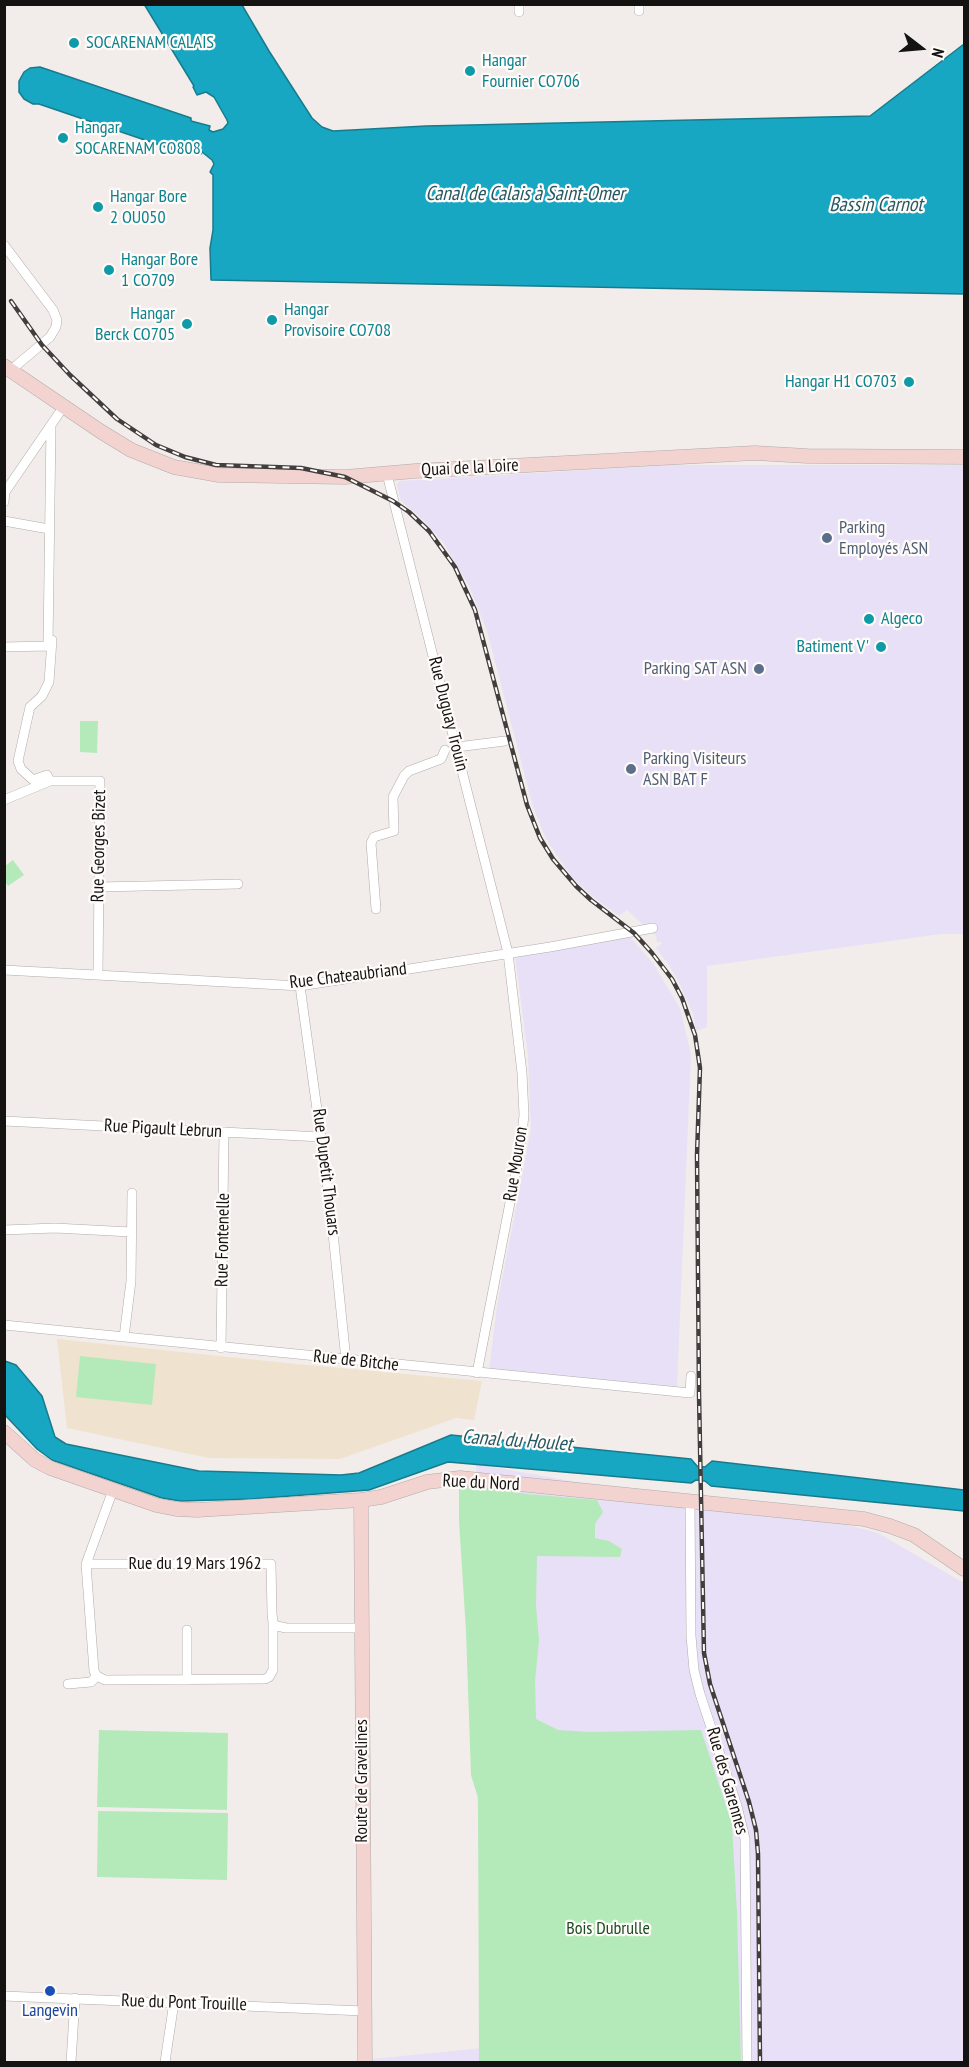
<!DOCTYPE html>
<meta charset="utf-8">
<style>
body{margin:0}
#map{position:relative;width:969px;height:2067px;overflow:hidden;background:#f2edea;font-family:"PT Sans Narrow",sans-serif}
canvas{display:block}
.frame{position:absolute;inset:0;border:6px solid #151312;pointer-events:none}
.north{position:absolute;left:891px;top:18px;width:60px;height:60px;-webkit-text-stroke:4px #fffbf8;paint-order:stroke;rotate:106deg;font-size:16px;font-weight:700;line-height:24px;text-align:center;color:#151312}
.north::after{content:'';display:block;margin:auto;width:21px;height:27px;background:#151312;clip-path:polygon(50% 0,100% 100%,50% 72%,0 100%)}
</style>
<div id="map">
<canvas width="969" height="2067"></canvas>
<div class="frame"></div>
<div class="north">N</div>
</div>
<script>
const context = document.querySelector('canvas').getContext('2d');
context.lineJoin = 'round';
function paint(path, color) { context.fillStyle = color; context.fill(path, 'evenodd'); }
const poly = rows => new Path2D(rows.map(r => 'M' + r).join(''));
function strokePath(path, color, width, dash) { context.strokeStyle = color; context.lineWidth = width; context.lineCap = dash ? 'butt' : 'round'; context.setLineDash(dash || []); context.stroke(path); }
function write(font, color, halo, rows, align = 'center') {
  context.font = font + ' "PT Sans Narrow",sans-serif'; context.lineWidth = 4.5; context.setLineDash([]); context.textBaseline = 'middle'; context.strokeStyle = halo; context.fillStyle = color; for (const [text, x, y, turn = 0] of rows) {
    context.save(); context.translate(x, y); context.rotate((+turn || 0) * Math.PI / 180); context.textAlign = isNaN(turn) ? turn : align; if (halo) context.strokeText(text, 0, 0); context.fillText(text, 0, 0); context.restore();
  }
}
paint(poly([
 [671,465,964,465,964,934,941,934,707,966,707,1027,696,1031,693,1014,680,985,669,965,656,948,661,944,661,942,657,942,656,935,654,935,627,910,619,916,592,896,571,876,546,839,533,807,487,631,469,586,443,542,422,519,401,501,397,485,399,481],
 [624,930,653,963,680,1008,691,1054,677,1388,489,1370,497,1306,531,1129,528,1056,515,956],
 [476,1464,626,1491,751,1500,878,1533,964,1583,964,2062,372,2062,372,2059,483,2048,476,1732]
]), '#e8e0f6');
paint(poly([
 [57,1339,296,1364,482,1381,474,1420,456,1418,340,1459,209,1458,67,1428]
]), '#efe3cf');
paint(poly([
 [80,721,98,721,97,753,80,752],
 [13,860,24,875,8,886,5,881,5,866],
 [80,1356,156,1364,152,1405,76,1397],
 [469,1484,527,1494,597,1500,603,1512,595,1524,595,1538,609,1541,622,1549,620,1557,537,1556,536,1605,539,1641,535,1681,536,1719,558,1730,589,1732,701,1730,732,1824,737,1913,741,2062,479,2062,478,1798,471,1775,466,1631,459,1521,459,1489],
 [99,1730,228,1733,227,1810,97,1807],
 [98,1811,228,1813,227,1880,97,1877]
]), '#b4eab9');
const water = poly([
 [144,4,242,5,269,51,312,118,322,127,333,131,426,126,870,116,964,44,964,294,211,280,210,248,213,230,213,175,210,172,214,164,212,160,202,152,201,154,190,151,182,146,180,152,39,104,33,104,24,99,19,92,19,81,24,72,30,68,40,67,191,118,191,121,210,126,209,130,213,132,223,129,228,123,227,120,214,97,206,92,197,95,193,87,194,86,144,4],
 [5,1361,16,1365,42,1396,55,1437,66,1444,199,1471,341,1475,359,1473,451,1435,691,1459,697,1466,705,1467,712,1461,964,1490,964,1511,711,1486,705,1481,696,1480,691,1483,448,1462,369,1490,251,1499,181,1501,162,1498,52,1460,37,1449,5,1415,5,1361]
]);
paint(water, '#18a7c2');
strokePath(water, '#177b8d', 1.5);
const street = poly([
 [519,4,519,12],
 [639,4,639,11],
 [4,245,53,310,57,320,56,327,50,337,11,370],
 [387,474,508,953,522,1073,524,1115,520,1151,477,1373],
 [4,502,5,492,64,406],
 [4,521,49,529],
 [4,647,48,646,51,426],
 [457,747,505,741],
 [50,781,47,775,33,780,21,769,18,761,30,707,42,696,49,682,52,640],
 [4,800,50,781,100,781,98,975],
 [98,887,238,884],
 [376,909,371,843,374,837,394,831,393,797,404,776,409,771,441,759,445,750],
 [4,970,300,986,550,947,653,928],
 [300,986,330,1204,346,1360],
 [4,1121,322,1137],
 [4,1230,55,1228,131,1232],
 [4,1325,690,1393,691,1376],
 [124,1337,131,1281,132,1193],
 [221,1348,224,1132],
 [113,1490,86,1564,94,1671,97,1676,105,1680,265,1679,269,1677,273,1670,273,1623],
 [690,1502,691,1636,694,1670,700,1694,737,1806,745,1839,747,2062],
 [86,1564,271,1564,272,1613,273,1623,277,1626,286,1628,361,1628],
 [187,1630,187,1680],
 [68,1684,91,1682,97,1676],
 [4,1996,364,2011],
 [71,2062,75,1998],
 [165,2062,174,2002]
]);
const secondary = poly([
 [4,366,100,431,131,450,174,467,219,475,345,477,415,471,755,453,807,456,964,457],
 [4,1432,35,1460,50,1468,156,1505,176,1509,197,1510,361,1500,381,1497,427,1482,460,1478,864,1519,890,1526,914,1535,964,1569],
 [361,1500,365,2062]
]);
strokePath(street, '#b0aba9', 10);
strokePath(secondary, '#b0aba9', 15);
strokePath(street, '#fff', 9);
strokePath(secondary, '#f2d3d0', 14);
const rail = poly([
 [11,301,42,345,70,375,117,419,156,445,185,457,216,465,301,468,345,477,393,501,409,512,429,531,455,567,475,610,527,805,540,838,553,859,576,886,591,900,634,933,652,953,672,979,682,998,695,1035,700,1068,697,1155,699,1394,704,1653,710,1684,749,1802,756,1830,758,1854,760,2062]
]);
strokePath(rail, '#413e3d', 4.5);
strokePath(rail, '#fffbf8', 2, [7]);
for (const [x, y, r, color] of [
 [74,43,6,"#0f9aa8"],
 [470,71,6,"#0f9aa8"],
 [63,138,6,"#0f9aa8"],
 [98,207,6,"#0f9aa8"],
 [109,270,6,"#0f9aa8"],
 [272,320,6,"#0f9aa8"],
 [187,324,6,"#0f9aa8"],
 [909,382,6,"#0f9aa8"],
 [827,538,6,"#5c6f8a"],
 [869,619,6,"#0f9aa8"],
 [881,647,6,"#0f9aa8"],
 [759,669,6,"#5c6f8a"],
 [631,769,6,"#5c6f8a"],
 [50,1991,6,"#1a4fb4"]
]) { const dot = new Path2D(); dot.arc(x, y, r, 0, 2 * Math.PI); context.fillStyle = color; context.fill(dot); strokePath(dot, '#fffbf8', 2); }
write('18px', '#0d838f', '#fffbf8', [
 ["SOCARENAM CALAIS",86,43],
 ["Hangar",482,61],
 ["Fournier CO706",482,82],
 ["Hangar",75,128],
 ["SOCARENAM CO808",75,149],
 ["Hangar Bore",110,197],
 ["2 OU050",110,218],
 ["Hangar Bore",121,260],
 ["1 CO709",121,281],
 ["Hangar",284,310],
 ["Provisoire CO708",284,331],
 ["Hangar",175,314,"right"],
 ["Berck CO705",175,335,"right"],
 ["Hangar H1 CO703",897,382,"right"],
 ["Algeco",881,619],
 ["Batiment V'",869,647,"right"]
], 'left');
write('18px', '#151312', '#fffbf8', [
 ["Quai de la Loire",470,468,-3],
 ["Rue Duguay Trouin",448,714,76],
 ["Rue Georges Bizet",99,846,-89],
 ["Rue Chateaubriand",348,976,-7],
 ["Rue Pigault Lebrun",163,1129,3],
 ["Rue Mouron",516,1164,-81],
 ["Rue Dupetit Thouars",326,1172,83],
 ["Rue Fontenelle",223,1240,-89],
 ["Rue de Bitche",356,1361,6],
 ["Rue du Nord",481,1483,3],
 ["Rue du 19 Mars 1962",195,1564],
 ["Route de Gravelines",362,1781,-90],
 ["Rue des Garennes",727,1781,74],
 ["Rue du Pont Trouille",184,2003,2]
]);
write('18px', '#4e5e75', '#fffbf8', [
 ["Parking",839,528],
 ["Employés ASN",839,549],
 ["Parking SAT ASN",747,669,"right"],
 ["Parking Visiteurs",643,759],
 ["ASN BAT F",643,780]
], 'left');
write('18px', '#1b4d24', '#fffbf8', [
 ["Bois Dubrulle",608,1929]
]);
write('18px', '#164399', '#fffbf8', [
 ["Langevin",50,2011]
]);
write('italic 20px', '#255964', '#fffbf8', [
 ["Canal de Calais à Saint-Omer",525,194],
 ["Bassin Carnot",876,205],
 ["Canal du Houlet",517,1441,4]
]);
</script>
